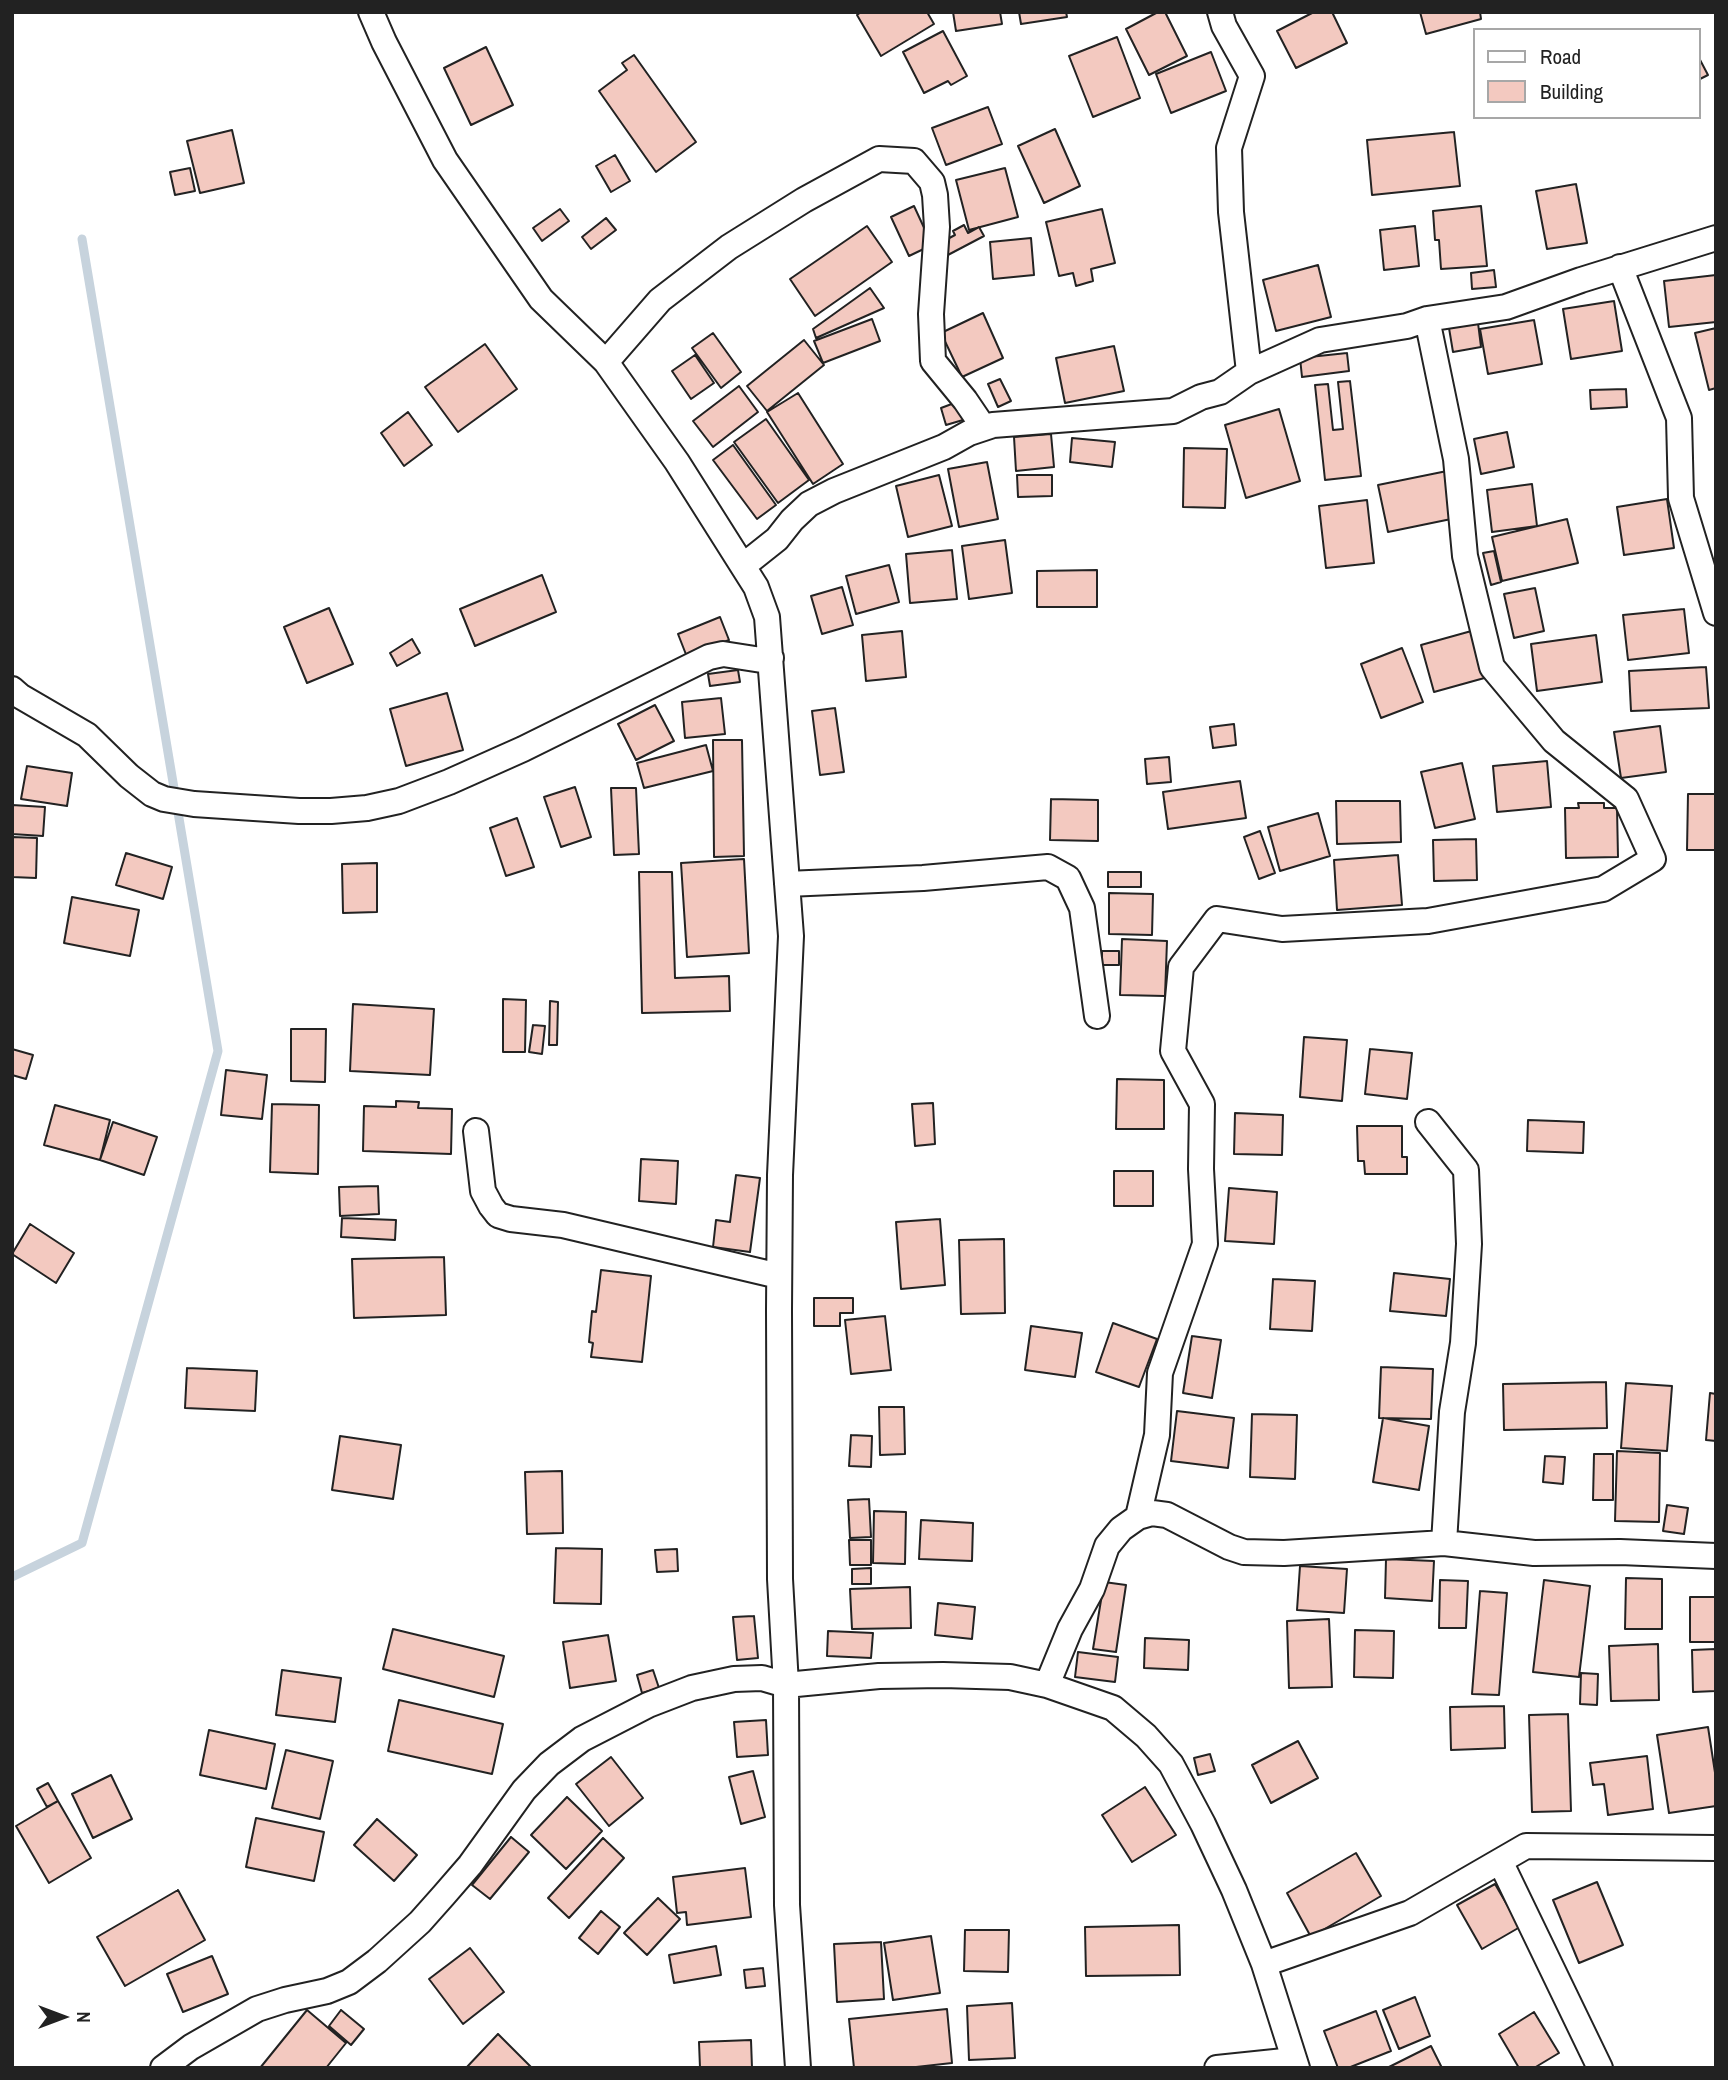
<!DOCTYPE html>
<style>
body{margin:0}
#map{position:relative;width:1728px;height:2080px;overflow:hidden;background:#fff;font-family:"Archivo Narrow",sans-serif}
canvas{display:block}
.frame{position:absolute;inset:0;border:14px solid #222;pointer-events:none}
.legend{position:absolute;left:1473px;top:28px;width:228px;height:91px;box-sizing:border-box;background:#fff;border:2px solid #a7a7a7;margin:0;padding:9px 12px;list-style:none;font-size:21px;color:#222}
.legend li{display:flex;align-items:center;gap:14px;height:35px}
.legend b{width:35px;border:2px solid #a7a7a7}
.north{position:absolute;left:28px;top:1982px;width:70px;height:70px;-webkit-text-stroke:5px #fff;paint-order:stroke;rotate:90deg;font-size:19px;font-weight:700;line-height:28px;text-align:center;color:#222}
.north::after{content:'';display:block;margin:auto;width:24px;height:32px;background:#222;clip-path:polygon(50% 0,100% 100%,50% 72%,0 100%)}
</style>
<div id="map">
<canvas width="1728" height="2080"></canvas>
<div class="frame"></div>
<ul class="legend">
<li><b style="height:9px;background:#fff"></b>Road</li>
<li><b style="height:19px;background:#f3c9c0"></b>Building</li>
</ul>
<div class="north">N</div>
</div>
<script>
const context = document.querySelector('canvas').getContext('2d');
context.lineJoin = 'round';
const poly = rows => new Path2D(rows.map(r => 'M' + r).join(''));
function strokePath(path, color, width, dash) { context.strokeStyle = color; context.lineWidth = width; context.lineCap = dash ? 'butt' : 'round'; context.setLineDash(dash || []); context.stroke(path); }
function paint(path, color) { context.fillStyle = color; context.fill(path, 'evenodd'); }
strokePath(poly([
 [12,1577,82,1543,218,1051,82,239]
]), '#c7d3dd', 9);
const building = poly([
 [861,12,927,12,934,24,881,56,857,15,861,12],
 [953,12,1000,12,1002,24,956,31,953,12],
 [1019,12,1066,12,1067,17,1021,24,1019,12],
 [1158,12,1165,12,1187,56,1149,75,1126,29,1158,12],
 [1314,12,1332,12,1347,43,1296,68,1277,31,1314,12],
 [1420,12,1480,12,1481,19,1426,34,1420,12],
 [943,31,967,76,951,85,948,81,924,93,903,52,943,31],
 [1117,37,1140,98,1093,117,1069,56,1117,37],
 [486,47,513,105,471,125,444,68,486,47],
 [1211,52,1226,91,1171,113,1156,74,1211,52],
 [634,55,696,142,656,172,599,91,627,70,622,63,634,55],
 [1698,56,1708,75,1698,80,1698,56],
 [988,107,1002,144,946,165,932,128,988,107],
 [1055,129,1080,186,1044,203,1018,146,1055,129],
 [232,130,244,183,200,193,187,141,232,130],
 [1454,132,1460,186,1372,195,1367,140,1454,132],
 [615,155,630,181,611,192,596,166,615,155],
 [190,168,195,191,175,195,170,172,190,168],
 [1005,168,1018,217,969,230,956,180,1005,168],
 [1576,184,1587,243,1547,249,1536,191,1576,184],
 [914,206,932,245,909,256,891,217,914,206],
 [1481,206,1487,266,1441,269,1439,240,1435,240,1433,211,1481,206],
 [560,209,569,221,542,241,533,228,560,209],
 [1102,209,1115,263,1091,269,1093,281,1076,286,1073,273,1059,276,1046,222,1102,209],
 [606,218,616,230,591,249,582,237,606,218],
 [964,225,968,233,979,227,984,236,946,256,940,243,955,235,953,231,964,225],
 [867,226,892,262,815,316,790,279,867,226],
 [1415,226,1419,266,1384,270,1380,230,1415,226],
 [1031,238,1034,275,993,279,990,242,1031,238],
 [1318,265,1331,317,1276,331,1263,280,1318,265],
 [1494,270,1496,287,1472,289,1471,273,1494,270],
 [1716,275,1716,322,1669,327,1664,281,1716,275],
 [870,288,884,308,816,338,813,329,870,288],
 [1614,301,1622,351,1571,359,1563,309,1614,301],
 [983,313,1003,358,962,377,941,333,983,313],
 [872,319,880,341,823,363,814,341,872,319],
 [1534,320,1542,364,1488,374,1480,329,1534,320],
 [1478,323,1481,347,1453,352,1449,328,1478,323],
 [1716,328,1716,388,1709,390,1695,333,1716,328],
 [713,333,741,372,721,388,692,348,713,333],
 [804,340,824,365,767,411,747,386,804,340],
 [485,344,517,389,458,432,425,387,485,344],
 [1114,346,1124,391,1065,403,1056,358,1114,346],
 [1347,353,1349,371,1302,377,1300,358,1347,353],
 [695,355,714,383,691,399,672,371,695,355],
 [1000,379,1011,401,998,407,988,384,1000,379],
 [1350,381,1361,476,1325,480,1315,385,1328,384,1333,430,1343,429,1338,382,1350,381],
 [739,386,758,412,713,447,693,421,739,386],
 [1626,389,1627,407,1591,409,1590,390,1626,389],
 [798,393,843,464,813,484,767,412,798,393],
 [957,402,963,420,946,425,941,408,957,402],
 [1279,409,1300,481,1246,498,1225,425,1279,409],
 [408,412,432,445,404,466,381,433,408,412],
 [766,419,809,480,778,503,734,442,766,419],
 [1507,432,1514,467,1481,474,1474,439,1507,432],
 [1051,434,1054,467,1016,471,1014,437,1051,434],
 [1072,438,1115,442,1112,467,1070,462,1072,438],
 [733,445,776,505,757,519,713,460,733,445],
 [1184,448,1227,449,1225,508,1183,507,1184,448],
 [987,462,998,519,959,527,948,469,987,462],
 [1447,471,1456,518,1388,532,1378,485,1447,471],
 [939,475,952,526,908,537,896,486,939,475],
 [1017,475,1052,475,1052,496,1018,497,1017,475],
 [1532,484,1537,526,1492,532,1487,490,1532,484],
 [1667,499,1674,548,1624,555,1617,507,1667,499],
 [1367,500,1374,563,1326,568,1319,506,1367,500],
 [1567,519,1578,563,1502,581,1492,537,1567,519],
 [1005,540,1012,593,969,599,962,546,1005,540],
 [952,550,957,599,910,603,906,554,952,550],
 [1494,551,1501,582,1491,585,1483,553,1494,551],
 [889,565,899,602,856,614,846,576,889,565],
 [1097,570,1097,607,1037,607,1037,571,1097,570],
 [542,575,556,612,475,646,460,609,542,575],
 [842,587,853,625,822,634,811,596,842,587],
 [1535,588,1544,631,1514,638,1504,594,1535,588],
 [329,608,353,664,307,683,284,627,329,608],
 [1684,609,1689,653,1628,660,1623,615,1684,609],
 [720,617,729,640,687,657,678,634,720,617],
 [1475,630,1488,677,1434,692,1421,645,1475,630],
 [902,631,906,677,866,681,862,635,902,631],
 [1596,635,1602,682,1537,691,1531,644,1596,635],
 [412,639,420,653,397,666,390,653,412,639],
 [1402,648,1423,702,1381,718,1361,664,1402,648],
 [1706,667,1709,708,1631,711,1629,671,1706,667],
 [738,670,740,682,710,686,708,674,738,670],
 [447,693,463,750,406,766,390,709,447,693],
 [721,698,725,734,685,738,682,702,721,698],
 [655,705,674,741,636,760,618,724,655,705],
 [835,708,844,772,820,775,812,711,835,708],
 [1234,724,1236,745,1213,748,1210,727,1234,724],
 [1660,726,1666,772,1621,778,1614,732,1660,726],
 [713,740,742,740,744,856,714,857,713,740],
 [706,745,713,771,644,788,637,763,706,745],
 [1169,757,1171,782,1147,784,1145,759,1169,757],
 [1547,761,1551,807,1497,812,1493,766,1547,761],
 [1462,763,1475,819,1435,828,1421,772,1462,763],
 [27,766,72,773,67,806,21,799,27,766],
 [1240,781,1246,818,1168,829,1163,792,1240,781],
 [575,787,591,837,561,847,544,797,575,787],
 [611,788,636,788,639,854,614,855,611,788],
 [1688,794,1716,794,1716,850,1687,850,1688,794],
 [1051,799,1098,800,1098,841,1050,840,1051,799],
 [1336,801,1400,801,1401,842,1337,844,1336,801],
 [1578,803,1604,803,1604,808,1617,808,1618,857,1566,858,1565,808,1579,808,1578,803],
 [12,805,45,807,43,836,12,834,12,805],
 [1318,813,1330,856,1280,871,1268,827,1318,813],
 [517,818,534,867,506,876,490,828,517,818],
 [1260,831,1275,873,1259,879,1244,837,1260,831],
 [12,837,37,838,36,878,12,877,12,837],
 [1476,839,1477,880,1434,881,1433,840,1476,839],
 [126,853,172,867,163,899,116,885,126,853],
 [1398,855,1402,905,1337,910,1334,860,1398,855],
 [744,859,749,953,687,957,681,863,744,859],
 [377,863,377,912,343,913,342,864,377,863],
 [639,872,672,872,675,978,729,976,730,1011,642,1013,639,872],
 [1108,872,1141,872,1141,887,1108,887,1108,872],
 [1109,893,1153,894,1152,935,1109,934,1109,893],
 [72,897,139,910,130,956,64,943,72,897],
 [1122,939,1167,941,1165,996,1120,995,1122,939],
 [1102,951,1119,951,1119,965,1102,965,1102,951],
 [503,999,526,1000,525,1052,503,1052,503,999],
 [550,1001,558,1002,557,1045,549,1045,550,1001],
 [353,1004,434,1009,430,1075,350,1071,353,1004],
 [533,1025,545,1026,542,1054,529,1052,533,1025],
 [291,1029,326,1029,325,1082,291,1081,291,1029],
 [1304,1037,1347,1040,1342,1101,1300,1097,1304,1037],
 [12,1049,33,1055,26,1079,12,1075,12,1049],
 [1370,1049,1412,1053,1407,1099,1365,1094,1370,1049],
 [226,1070,267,1075,262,1119,221,1115,226,1070],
 [1117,1079,1164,1080,1164,1129,1116,1129,1117,1079],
 [396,1101,419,1102,418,1108,452,1109,451,1154,363,1151,364,1106,396,1107,396,1101],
 [933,1103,935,1144,915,1146,912,1104,933,1103],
 [272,1104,319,1105,318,1174,270,1172,272,1104],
 [55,1105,110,1120,100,1160,44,1145,55,1105],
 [1235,1113,1283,1115,1282,1155,1234,1154,1235,1113],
 [1528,1120,1584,1122,1583,1153,1527,1151,1528,1120],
 [113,1122,157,1137,144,1175,100,1160,113,1122],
 [1357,1126,1402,1126,1402,1157,1407,1157,1407,1174,1365,1174,1364,1161,1358,1161,1357,1126],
 [641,1159,678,1161,676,1204,639,1201,641,1159],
 [1114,1171,1153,1171,1153,1206,1114,1206,1114,1171],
 [736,1175,760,1178,750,1252,713,1247,716,1220,730,1222,736,1175],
 [378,1186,379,1214,340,1216,339,1187,378,1186],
 [1229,1188,1277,1192,1274,1244,1225,1241,1229,1188],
 [342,1218,396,1220,395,1240,341,1237,342,1218],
 [940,1219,945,1285,901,1289,896,1222,940,1219],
 [30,1224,74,1253,56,1283,12,1254,30,1224],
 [1004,1239,1005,1313,961,1314,959,1240,1004,1239],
 [444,1257,446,1315,354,1318,352,1259,444,1257],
 [601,1270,651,1276,642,1362,591,1357,593,1343,589,1342,592,1311,596,1312,601,1270],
 [1394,1273,1450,1279,1446,1316,1390,1311,1394,1273],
 [1273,1279,1315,1281,1312,1331,1270,1329,1273,1279],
 [814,1298,853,1298,853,1313,840,1313,840,1326,814,1326,814,1298],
 [885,1316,891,1370,851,1374,845,1320,885,1316],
 [1113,1323,1157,1339,1139,1387,1096,1372,1113,1323],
 [1031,1326,1082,1333,1075,1377,1025,1370,1031,1326],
 [1192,1336,1221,1340,1212,1398,1183,1393,1192,1336],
 [1381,1367,1433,1369,1431,1419,1379,1418,1381,1367],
 [187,1368,257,1371,255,1411,185,1408,187,1368],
 [1606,1382,1607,1428,1504,1430,1503,1384,1606,1382],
 [1626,1383,1672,1386,1667,1451,1621,1448,1626,1383],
 [1710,1393,1716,1394,1716,1441,1706,1440,1710,1393],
 [879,1407,904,1407,905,1454,880,1455,879,1407],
 [1177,1411,1234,1418,1228,1468,1171,1461,1177,1411],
 [1252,1414,1297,1415,1295,1479,1250,1477,1252,1414],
 [1383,1418,1429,1426,1419,1490,1373,1482,1383,1418],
 [851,1435,872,1436,871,1467,849,1466,851,1435],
 [340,1436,401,1445,393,1499,332,1490,340,1436],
 [1617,1451,1660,1453,1659,1522,1615,1521,1617,1451],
 [1594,1454,1613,1454,1613,1500,1593,1500,1594,1454],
 [1545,1456,1565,1457,1563,1484,1543,1482,1545,1456],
 [562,1471,563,1533,527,1534,525,1472,562,1471],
 [869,1499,871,1537,850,1538,848,1500,869,1499],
 [1667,1505,1688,1508,1684,1534,1663,1531,1667,1505],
 [874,1511,906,1512,905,1564,873,1563,874,1511],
 [921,1520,973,1523,972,1561,919,1559,921,1520],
 [849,1540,871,1540,871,1565,850,1565,849,1540],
 [556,1548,602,1549,601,1604,554,1603,556,1548],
 [677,1549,678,1571,657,1572,655,1550,677,1549],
 [1386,1559,1434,1561,1432,1601,1385,1598,1386,1559],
 [1300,1566,1347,1569,1344,1613,1297,1610,1300,1566],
 [871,1568,871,1584,852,1584,852,1569,871,1568],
 [1626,1578,1662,1579,1662,1629,1625,1629,1626,1578],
 [1440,1580,1468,1581,1466,1628,1439,1628,1440,1580],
 [1544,1580,1590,1586,1579,1677,1533,1672,1544,1580],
 [1104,1582,1126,1585,1116,1652,1093,1649,1104,1582],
 [910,1587,911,1628,852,1629,850,1589,910,1587],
 [1480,1591,1507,1593,1499,1695,1472,1694,1480,1591],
 [1690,1597,1716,1597,1716,1642,1690,1642,1690,1597],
 [938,1603,975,1607,972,1639,935,1635,938,1603],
 [754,1616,758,1658,737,1660,733,1617,754,1616],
 [1329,1619,1332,1687,1289,1688,1287,1621,1329,1619],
 [393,1629,504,1656,494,1697,383,1669,393,1629],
 [1355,1630,1394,1631,1393,1678,1354,1677,1355,1630],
 [828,1631,873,1633,871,1658,827,1656,828,1631],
 [608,1635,616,1681,570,1688,563,1642,608,1635],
 [1145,1638,1189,1640,1188,1670,1144,1668,1145,1638],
 [1658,1644,1659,1700,1611,1701,1609,1646,1658,1644],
 [1716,1649,1716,1691,1693,1692,1692,1650,1716,1649],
 [1078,1652,1118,1657,1115,1682,1075,1677,1078,1652],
 [282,1670,341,1678,335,1722,276,1715,282,1670],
 [653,1670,659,1688,642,1693,637,1675,653,1670],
 [1581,1673,1598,1674,1597,1705,1580,1704,1581,1673],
 [399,1700,503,1724,492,1774,388,1751,399,1700],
 [1504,1706,1505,1748,1451,1750,1450,1707,1504,1706],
 [1568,1714,1571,1811,1532,1812,1529,1715,1568,1714],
 [766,1720,768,1755,737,1757,734,1722,766,1720],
 [1708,1727,1716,1779,1716,1806,1669,1813,1657,1735,1708,1727],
 [209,1730,275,1744,266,1789,200,1775,209,1730],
 [1298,1741,1318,1778,1271,1803,1252,1765,1298,1741],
 [286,1750,333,1761,320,1819,272,1808,286,1750],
 [1210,1754,1215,1771,1198,1775,1194,1758,1210,1754],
 [1647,1756,1653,1809,1608,1815,1604,1784,1593,1785,1590,1763,1647,1756],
 [611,1757,643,1798,609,1826,576,1784,611,1757],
 [753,1771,765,1817,741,1824,729,1777,753,1771],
 [111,1775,132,1819,93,1838,72,1794,111,1775],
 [48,1783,58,1801,47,1807,37,1789,48,1783],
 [1145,1787,1176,1835,1132,1862,1102,1815,1145,1787],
 [567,1797,602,1831,566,1869,531,1835,567,1797],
 [58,1801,91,1858,49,1883,16,1826,58,1801],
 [256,1818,324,1832,314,1881,246,1867,256,1818],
 [377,1819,417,1855,394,1881,354,1845,377,1819],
 [511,1837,529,1852,490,1899,472,1885,511,1837],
 [603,1838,624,1858,569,1918,548,1898,603,1838],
 [1356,1853,1381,1896,1311,1937,1287,1893,1356,1853],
 [745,1868,751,1917,687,1925,686,1912,677,1913,673,1877,745,1868],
 [1597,1882,1623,1945,1579,1963,1553,1900,1597,1882],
 [1495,1884,1520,1927,1482,1949,1457,1905,1495,1884],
 [178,1890,205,1940,125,1986,97,1937,178,1890],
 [658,1898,680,1919,647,1955,624,1933,658,1898],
 [601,1911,620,1927,598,1954,579,1938,601,1911],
 [1179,1925,1180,1975,1086,1976,1085,1927,1179,1925],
 [965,1930,1009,1930,1008,1972,964,1971,965,1930],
 [931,1936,940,1993,893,2000,884,1943,931,1936],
 [881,1942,884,1999,837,2002,834,1944,881,1942],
 [716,1946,721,1975,674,1983,669,1955,716,1946],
 [470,1948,504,1992,463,2024,429,1979,470,1948],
 [212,1956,228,1994,183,2012,167,1974,212,1956],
 [763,1968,765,1986,746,1988,744,1970,763,1968],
 [1415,1997,1430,2036,1399,2049,1383,2010,1415,1997],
 [1012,2003,1015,2058,969,2060,967,2006,1012,2003],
 [947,2009,952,2063,907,2068,854,2068,849,2019,947,2009],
 [307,2010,346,2043,326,2068,260,2068,307,2010],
 [341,2010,364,2029,351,2045,329,2026,341,2010],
 [1376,2011,1391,2051,1348,2068,1338,2068,1324,2031,1376,2011],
 [1534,2012,1559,2053,1534,2068,1519,2068,1499,2034,1534,2012],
 [498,2034,532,2068,466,2068,498,2034],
 [751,2040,752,2068,700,2068,699,2042,751,2040],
 [1431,2046,1442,2068,1387,2068,1431,2046]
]);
paint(building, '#f3c9c0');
strokePath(building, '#222', 2);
const minor = poly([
 [371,12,384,42,445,160,541,299,606,362,677,462,756,587,767,617,791,936,780,1175,779,1310,780,1579,786,1685,787,1905,798,2068],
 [1220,12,1224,26,1252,76,1229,148,1231,212,1249,372],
 [1620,267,1679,418,1681,498,1716,613],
 [606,362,660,300,729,247,804,200,879,159,914,161,932,182,935,195,937,227,931,314,933,361,965,400,984,428],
 [743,566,777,539,792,520,809,504,834,491,944,447,969,433,993,425,1173,411,1201,397,1220,392,1249,372,1320,340,1407,326,1427,319,1506,307,1581,280,1716,238],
 [12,689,20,696,87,735,129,776,152,794,164,799,194,804,299,811,331,811,367,808,399,801,449,782,523,749,709,657,723,654,768,661,771,658],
 [787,884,923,878,1048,867,1068,878,1082,908,1097,1016],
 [1428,1122,1466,1170,1469,1244,1463,1343,1452,1412,1444,1543],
 [476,1131,483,1191,491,1206,498,1215,511,1219,563,1225,779,1276],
 [1138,1517,1157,1435,1160,1373,1205,1244,1201,1169,1202,1104,1173,1051,1181,967,1217,919,1282,929,1428,921,1603,889,1653,859,1626,799,1554,741,1492,667,1465,556,1456,459,1427,319],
 [1047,1685,1070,1629,1092,1589,1107,1546,1121,1529,1138,1517,1152,1513,1167,1515,1229,1547,1244,1552,1284,1553,1444,1543,1534,1553,1620,1552,1716,1556],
 [1500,1861,1600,2068],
 [1264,1964,1410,1913,1526,1846,1716,1848],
 [163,2068,191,2047,257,2009,285,2000,327,1991,349,1982,377,1961,420,1922,444,1895,470,1865,524,1790,549,1764,582,1739,648,1705,692,1688,734,1679,762,1678,786,1685,879,1676,943,1675,1010,1677,1047,1685,1113,1708,1146,1736,1171,1764,1203,1824,1234,1890,1264,1964,1297,2068],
 [1217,2068,1294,2060]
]);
strokePath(minor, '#222', 28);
strokePath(minor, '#fff', 24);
</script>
